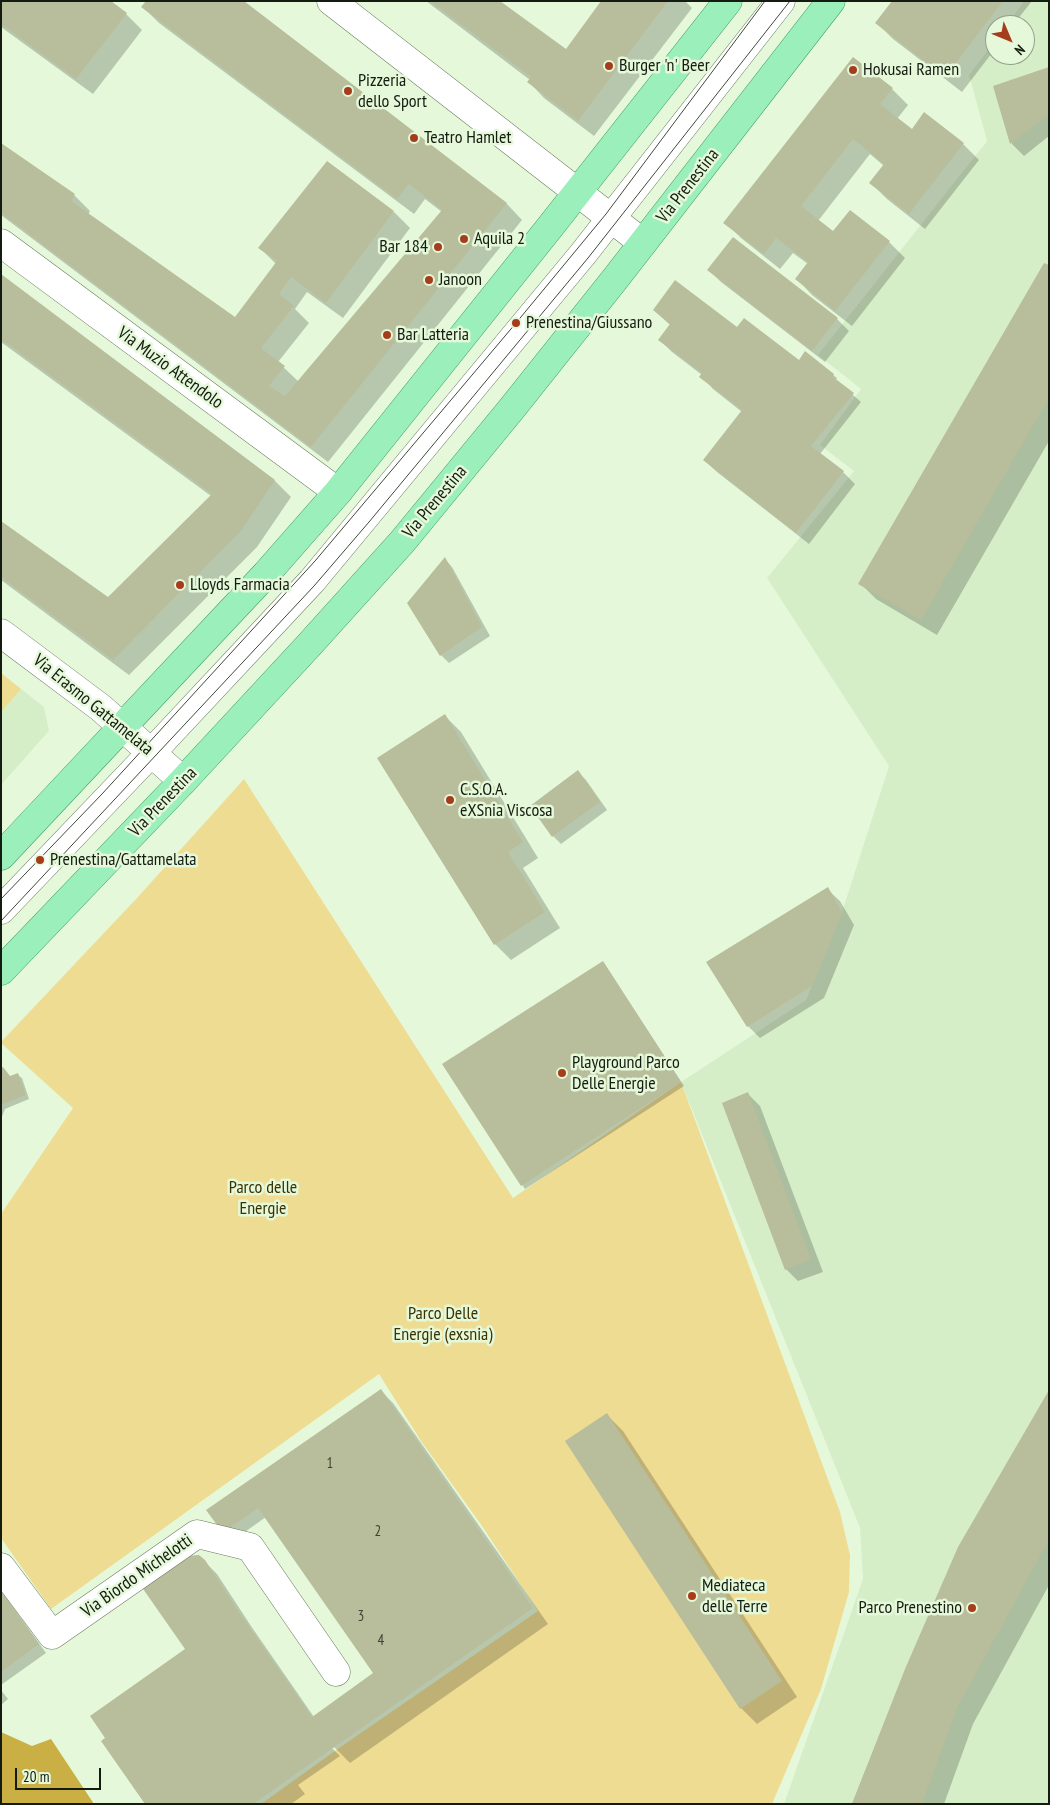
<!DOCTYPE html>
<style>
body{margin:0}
#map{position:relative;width:1050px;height:1805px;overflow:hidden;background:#e5f9da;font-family:"PT Sans Narrow",sans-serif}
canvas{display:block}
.frame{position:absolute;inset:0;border:2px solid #141b10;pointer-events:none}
.north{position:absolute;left:985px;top:15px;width:50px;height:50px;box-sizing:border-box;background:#e5f9da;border:1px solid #91a089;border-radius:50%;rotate:135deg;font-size:14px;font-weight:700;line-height:20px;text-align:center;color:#141b10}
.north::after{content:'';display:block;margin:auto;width:18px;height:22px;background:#a53d1c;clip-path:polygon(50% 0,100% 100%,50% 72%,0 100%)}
.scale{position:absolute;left:15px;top:1768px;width:86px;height:22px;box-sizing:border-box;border:2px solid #141b10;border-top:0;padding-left:6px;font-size:15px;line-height:18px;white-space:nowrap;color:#141b10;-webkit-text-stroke:4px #e5f9da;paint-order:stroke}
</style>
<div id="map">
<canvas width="1050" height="1805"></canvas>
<div class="frame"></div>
<div class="north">N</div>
<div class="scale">20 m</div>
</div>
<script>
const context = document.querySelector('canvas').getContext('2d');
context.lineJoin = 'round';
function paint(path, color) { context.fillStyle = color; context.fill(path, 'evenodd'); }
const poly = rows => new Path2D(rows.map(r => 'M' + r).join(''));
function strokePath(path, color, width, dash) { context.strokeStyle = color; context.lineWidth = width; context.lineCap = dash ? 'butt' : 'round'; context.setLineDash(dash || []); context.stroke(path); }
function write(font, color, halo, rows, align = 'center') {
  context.font = font + ' "PT Sans Narrow",sans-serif'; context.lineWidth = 5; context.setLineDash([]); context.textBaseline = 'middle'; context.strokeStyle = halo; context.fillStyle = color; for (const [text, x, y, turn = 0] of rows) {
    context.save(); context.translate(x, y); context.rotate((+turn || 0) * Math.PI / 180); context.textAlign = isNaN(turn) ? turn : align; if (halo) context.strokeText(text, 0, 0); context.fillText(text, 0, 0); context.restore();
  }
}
paint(poly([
 [1024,1,1049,1,1049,1804,784,1804,863,1579,860,1528,681,1082,806,1000,842,912,889,766,767,578,854,471,820,445,861,389,818,355,987,141,969,75,995,41,995,55,1025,55,1025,25,1007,25],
 [1,673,44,707,49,731,1,785]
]), '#d6eec8');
paint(poly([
 [1,673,21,689,1,712],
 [244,779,513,1198,681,1082,840,1512,850,1555,849,1592,821,1689,772,1804,261,1804,339,1748,538,1611,482,1526,421,1441,379,1374,51,1609,1,1538,1,1214,73,1108,1,1043,1,1042,137,898]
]), '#efdc93');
paint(poly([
 [1,1732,32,1746,51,1739,94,1804,1,1804]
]), '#c9af44');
paint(poly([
 [1,1,109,1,126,14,142,30,93,94,1,27],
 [242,1,507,204,522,220,328,462,1,215,1,144,74,195,90,211,88,215,236,319,276,264,260,248,394,212,410,228,343,318,307,292,295,309,309,323,278,362,299,382,442,212,425,199,414,214,159,23,143,7],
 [426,1,498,1,567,51,603,1,685,1,692,8,594,136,544,98,529,82,530,80],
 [894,1,1032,1,1013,25,995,25,995,49,962,92,893,39,877,23],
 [1049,68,1049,136,1024,156,1012,144,994,87],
 [892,89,908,105,897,119,912,130,925,114,963,144,979,160,925,229,887,199,871,183,884,166,870,154,818,221,834,233,889,242,905,258,852,326,812,295,797,279,808,264,793,253,780,269,741,238,725,222],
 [1049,267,1049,441,937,635,876,599,860,583],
 [709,270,837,319,849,331,825,362,721,282],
 [1,275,275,481,291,497,257,547,129,675,1,580,1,522,108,599,211,496,1,342],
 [654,310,738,329,803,365,833,375,837,378,836,380,861,402,820,454,843,472,855,484,809,544,717,472,704,460,742,412,713,389,701,376,702,375,672,352,660,340,670,325],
 [445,559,452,567,490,636,449,663,441,655],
 [445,716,461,732,538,858,523,868,560,928,511,960,495,944],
 [578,772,586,780,607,810,561,844,553,836],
 [827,889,840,901,854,925,824,998,760,1038,748,1026],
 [603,962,684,1086,525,1189,444,1065],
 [1,1069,10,1078,18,1075,22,1078,29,1099,5,1109,1,1119],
 [748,1094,760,1106,823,1272,798,1281,786,1269],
 [380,1390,393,1403,548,1624,350,1763,334,1747,332,1748,340,1756,298,1785,305,1794,291,1804,146,1804,187,1650,204,1561,217,1574,251,1626,314,1717,375,1674,266,1517,232,1541,224,1532],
 [1049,1393,1049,1585,973,1724,944,1804,852,1804,906,1669],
 [607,1415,623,1431,797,1697,757,1724,741,1708],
 [1,1590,46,1653,1,1685],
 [1,1690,8,1699,1,1705]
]), '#0003');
paint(poly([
 [1,1,111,1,127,13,76,79,1,24],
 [146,1,244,1,507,203,311,447,1,213,1,143,75,194,71,201,235,317,277,261,258,248,327,161,394,211,326,303,291,277,279,294,294,306,261,348,285,366,269,386,285,396,442,210,409,184,397,199,141,7],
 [430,1,500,1,566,49,601,1,668,1,578,121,527,82,531,77],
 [892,1,1003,1,945,77,875,23],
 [853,57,893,88,880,104,912,129,924,112,964,143,909,214,869,183,884,164,853,139,801,206,833,231,850,210,890,241,835,311,795,279,808,262,776,238,764,254,723,223],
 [1049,67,1049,114,1010,144,993,86],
 [733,237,838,318,812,351,707,270],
 [1044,263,1049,265,1049,398,921,620,858,584],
 [1,274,275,480,241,531,113,660,1,577,1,521,108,597,212,494,1,339],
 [675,280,737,327,744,318,799,360,805,351,834,374,833,377,854,393,811,446,844,471,796,533,703,460,742,410,699,377,702,373,658,340,670,324,653,310],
 [445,557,482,627,440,656,407,603],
 [445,714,523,842,508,852,545,912,494,945,377,758],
 [578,770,600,802,552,837,530,806],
 [828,887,842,912,812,986,747,1027,706,962],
 [603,961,681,1082,521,1186,442,1064],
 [3,1067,10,1076,18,1073,26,1095,1,1105,1,1068],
 [748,1092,811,1259,785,1270,722,1103],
 [381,1389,533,1608,253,1804,145,1804,101,1741,105,1738,90,1716,185,1649,141,1586,185,1556,199,1555,205,1560,239,1612,312,1717,373,1673,258,1508,223,1533,206,1510],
 [1049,1390,1049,1540,957,1708,922,1804,852,1804,905,1669,958,1547],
 [607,1413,782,1681,740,1709,565,1441],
 [1,1592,39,1644,1,1672]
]), '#b8bd9b');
const minor = poly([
 [331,1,643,243],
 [1,243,338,492],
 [1,633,101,708,183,781],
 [1,910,152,752,312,581,583,254,781,1],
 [1,1567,52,1635,197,1534,250,1547,336,1672]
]);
const major = poly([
 [1,856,266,574,338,492,550,227,728,1],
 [1,971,183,781,310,644,402,542,513,407,615,279,831,1]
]);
strokePath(minor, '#6a7c60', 29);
strokePath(major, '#409e62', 29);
strokePath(minor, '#fff', 28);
strokePath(major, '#9befbb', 28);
strokePath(poly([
 [1,899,102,794,315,561,516,323,606,214,765,1],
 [1,921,314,586,369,522,588,258,790,1]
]), '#404a3a', 1);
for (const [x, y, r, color] of [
 [609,66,5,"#a53d1c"],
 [853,70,5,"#a53d1c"],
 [348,91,5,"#a53d1c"],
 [414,138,5,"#a53d1c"],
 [464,239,5,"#a53d1c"],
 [438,247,5,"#a53d1c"],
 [429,280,5,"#a53d1c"],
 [516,323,5,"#a53d1c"],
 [387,335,5,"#a53d1c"],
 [180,585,5,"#a53d1c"],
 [450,800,5,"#a53d1c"],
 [40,860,5,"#a53d1c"],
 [562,1073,5,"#a53d1c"],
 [692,1596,5,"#a53d1c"],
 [972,1608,5,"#a53d1c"]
]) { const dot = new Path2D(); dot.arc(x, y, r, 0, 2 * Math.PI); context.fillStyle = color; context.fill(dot); strokePath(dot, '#e5f9da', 2); }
write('15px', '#3d4433', null, [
 ["1",330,1464],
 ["2",378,1532],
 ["3",361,1617],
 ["4",381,1641]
]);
write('18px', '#141b10', '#e5f9da', [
 ["Burger 'n' Beer",619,66],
 ["Hokusai Ramen",863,70],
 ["Pizzeria",358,81],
 ["dello Sport",358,102],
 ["Teatro Hamlet",424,138],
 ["Aquila 2",474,239],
 ["Bar 184",428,247,"right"],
 ["Janoon",439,280],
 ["Prenestina/Giussano",526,323],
 ["Bar Latteria",397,335],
 ["Lloyds Farmacia",190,585],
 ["C.S.O.A.",460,790],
 ["eXSnia Viscosa",460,811],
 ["Prenestina/Gattamelata",50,860],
 ["Playground Parco",572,1063],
 ["Delle Energie",572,1084],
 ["Mediateca",702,1586],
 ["delle Terre",702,1607],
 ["Parco Prenestino",962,1608,"right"]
], 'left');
write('18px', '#141b10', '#e5f9da', [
 ["Via Prenestina",688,186,-52],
 ["Via Muzio Attendolo",170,368,36],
 ["Via Prenestina",435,502,-50],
 ["Via Erasmo Gattamelata",93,705,39],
 ["Via Prenestina",163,802,-46],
 ["Via Biordo Michelotti",137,1576,-35]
]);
write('18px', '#3c3102', '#e5f9da', [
 ["Parco delle",263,1188],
 ["Energie",263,1209],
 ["Parco Delle",443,1314],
 ["Energie (exsnia)",443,1335]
]);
</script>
